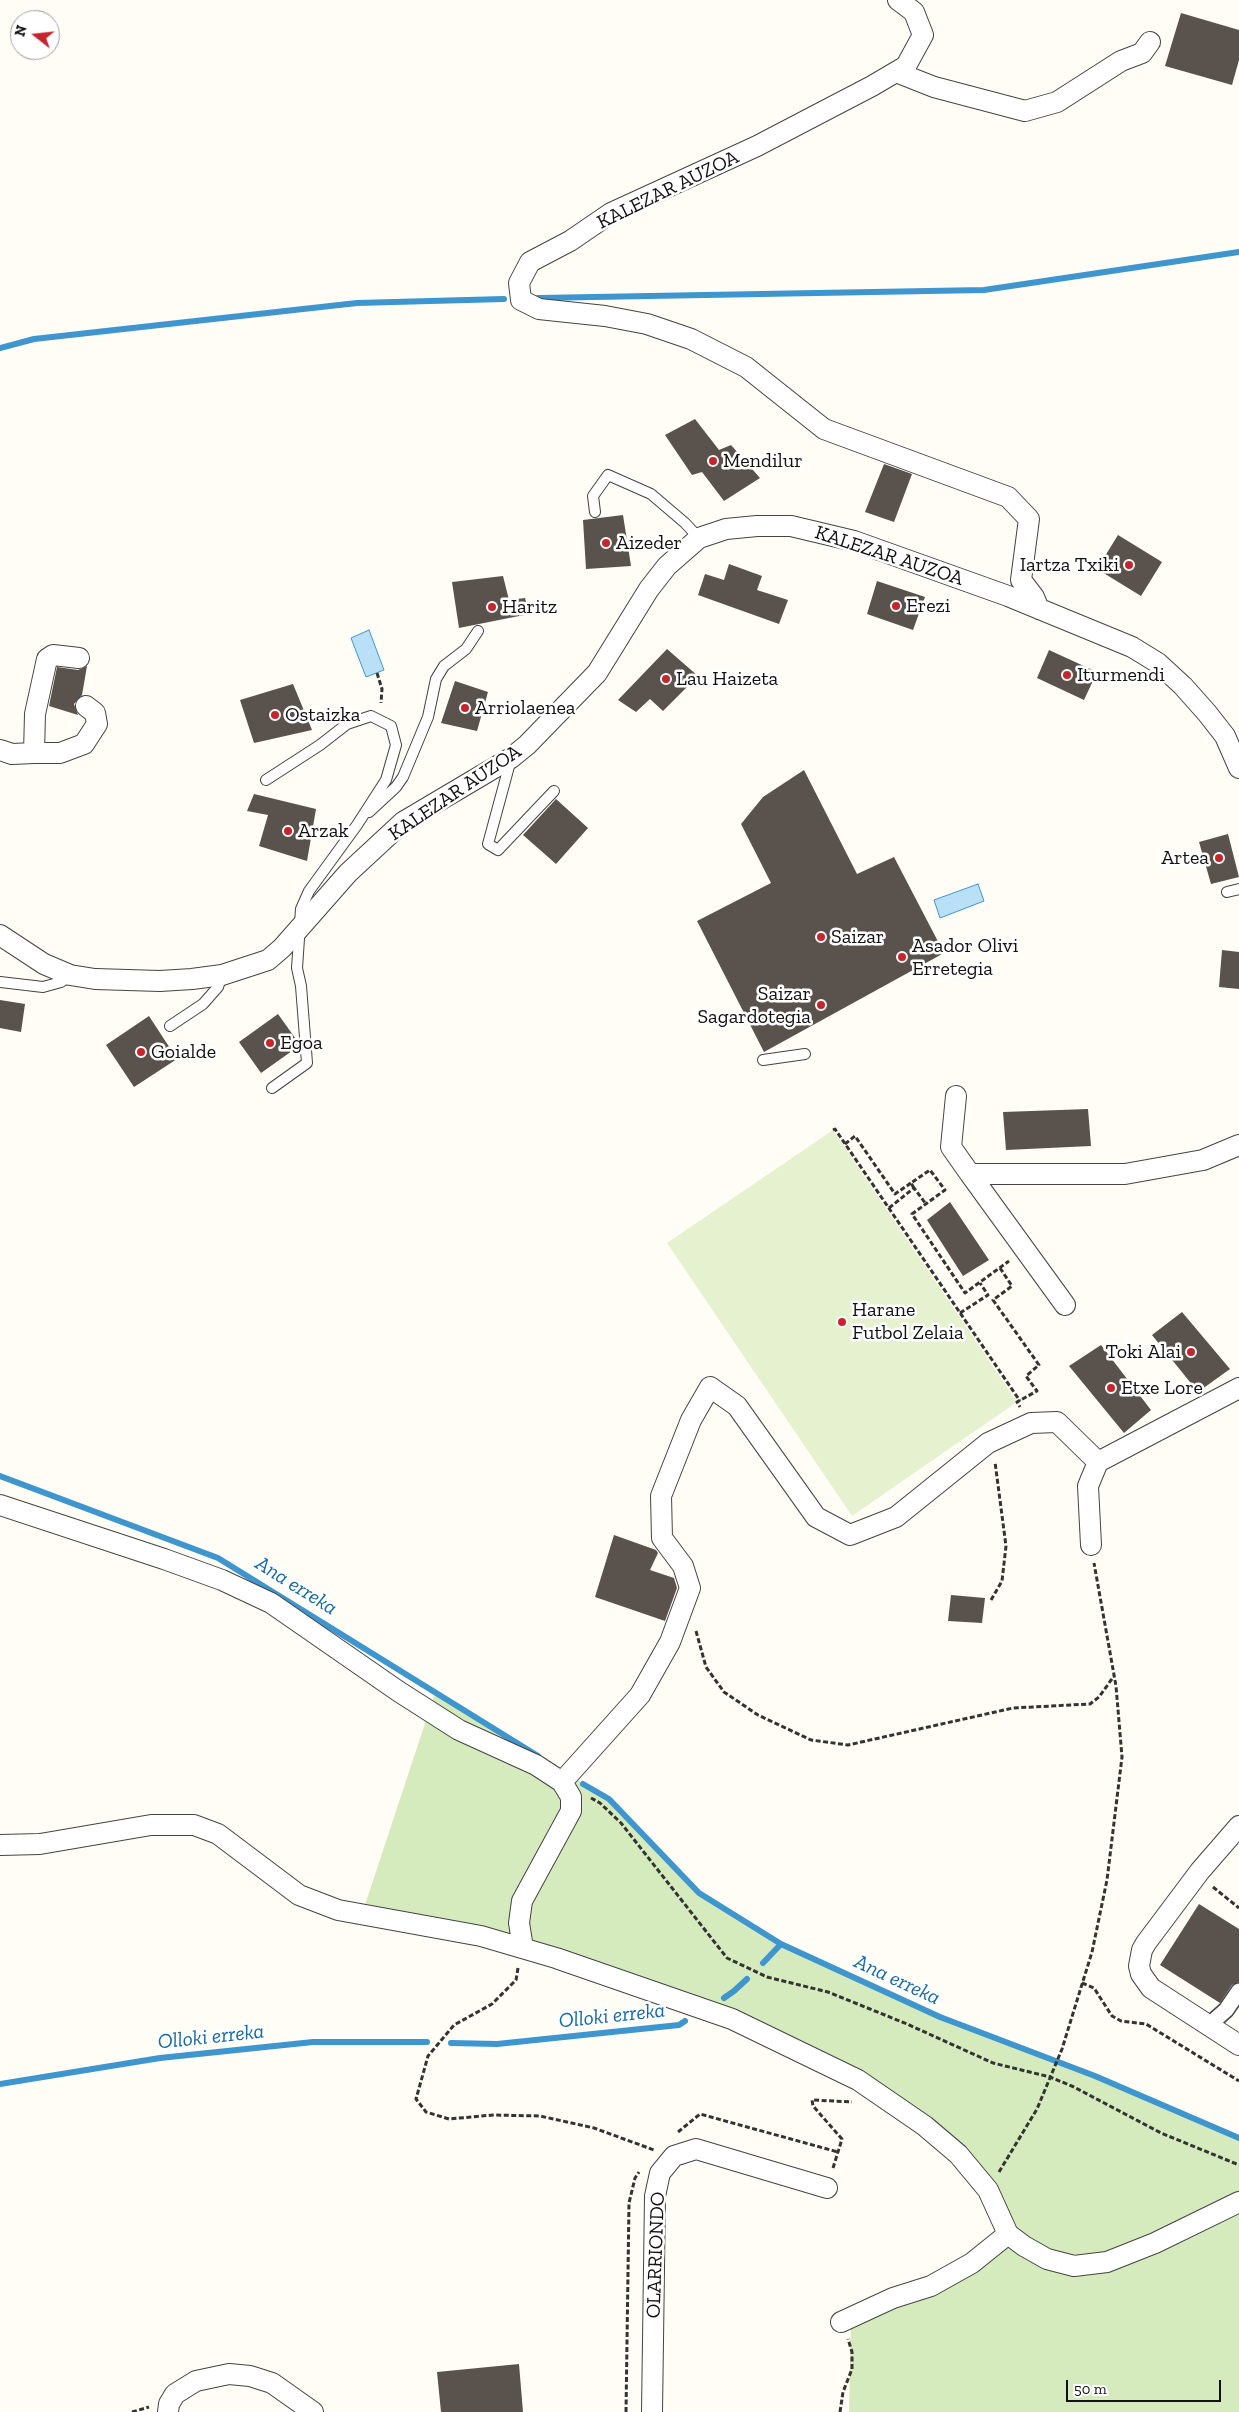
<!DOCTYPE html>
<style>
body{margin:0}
#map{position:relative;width:1239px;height:2412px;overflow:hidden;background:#fffdf5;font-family:"Zilla Slab",serif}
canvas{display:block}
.north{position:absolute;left:10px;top:10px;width:50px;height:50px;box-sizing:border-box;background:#fff;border:1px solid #a0a0a0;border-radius:50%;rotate:286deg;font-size:14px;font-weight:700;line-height:20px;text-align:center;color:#111}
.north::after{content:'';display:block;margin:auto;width:18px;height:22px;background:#c4262e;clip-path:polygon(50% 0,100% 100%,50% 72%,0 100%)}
.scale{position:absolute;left:1066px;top:2380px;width:155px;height:22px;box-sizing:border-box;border:2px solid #111;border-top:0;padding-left:6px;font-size:15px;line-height:18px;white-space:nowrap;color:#111;-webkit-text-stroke:4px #fff;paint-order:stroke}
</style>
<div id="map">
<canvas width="1239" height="2412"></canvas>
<div class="north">N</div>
<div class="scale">50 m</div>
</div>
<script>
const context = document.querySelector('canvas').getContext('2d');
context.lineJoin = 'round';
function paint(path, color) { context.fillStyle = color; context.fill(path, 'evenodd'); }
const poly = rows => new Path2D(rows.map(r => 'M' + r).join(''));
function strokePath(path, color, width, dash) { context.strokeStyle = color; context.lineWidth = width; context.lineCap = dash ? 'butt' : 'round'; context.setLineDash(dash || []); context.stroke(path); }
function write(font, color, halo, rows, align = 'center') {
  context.font = font + ' "Zilla Slab",serif'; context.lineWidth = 5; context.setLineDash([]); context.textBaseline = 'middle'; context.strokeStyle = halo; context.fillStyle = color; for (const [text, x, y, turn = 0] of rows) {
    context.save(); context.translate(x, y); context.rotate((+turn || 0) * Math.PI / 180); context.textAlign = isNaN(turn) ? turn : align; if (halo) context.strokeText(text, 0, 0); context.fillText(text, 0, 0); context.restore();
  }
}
paint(poly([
 [435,1693,609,1799,699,1893,781,1944,940,2017,1095,2076,1239,2138,1239,2412,849,2412,851,2317,893,2298,1008,2234,988,2190,858,2080,556,1958,362,1914]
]), '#d5ebbd');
paint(poly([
 [833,1130,1017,1402,852,1516,667,1243]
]), '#e6f2cf');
const water = poly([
 [369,630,384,670,366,677,351,638,369,630],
 [978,884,984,901,940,918,934,900,978,884]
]);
paint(water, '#b9e0f7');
strokePath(water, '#3f96cf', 1);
strokePath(poly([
 [538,298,984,290,1239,252],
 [0,348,34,339,357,303,504,299],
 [0,1476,218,1558,538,1756],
 [583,1784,609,1799,699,1893,781,1944,940,2017,1095,2076,1239,2138],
 [763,1963,781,1944],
 [724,1998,734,1991,747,1979],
 [451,2043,497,2044,679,2025,685,2021],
 [0,2084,160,2058,313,2042,427,2042]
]), '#3f96cf', 6);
paint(poly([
 [1181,13,1239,30,1239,60,1232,85,1165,66],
 [695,419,719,450,731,445,760,478,724,501,702,472,692,475,665,435],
 [884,464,912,474,894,522,865,512],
 [623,515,631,566,586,569,583,520],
 [1118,535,1162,562,1141,596,1097,569],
 [729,564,762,576,757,590,788,600,779,624,698,595,705,574,724,580],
 [503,576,509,600,525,598,529,614,459,628,452,582],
 [877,581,925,597,913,630,867,614],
 [667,649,698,676,663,711,650,699,636,712,618,700],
 [1049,650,1097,672,1084,700,1037,678],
 [87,666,82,695,74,704,78,715,49,706,57,667,78,670],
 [455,681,488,692,477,731,441,723],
 [293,684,312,730,254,743,240,700],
 [804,770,857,874,894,857,944,953,764,1052,697,921,771,883,741,824,763,797],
 [254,794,316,809,307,861,259,846,268,815,247,811],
 [556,799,588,828,556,864,523,835],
 [1228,834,1239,877,1211,884,1199,842],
 [1222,950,1239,952,1239,989,1219,987],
 [0,1000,25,1004,21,1032,0,1028],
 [278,1014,298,1042,299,1046,261,1073,239,1042],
 [149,1016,177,1059,134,1087,106,1045],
 [1088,1109,1091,1146,1006,1150,1003,1112],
 [950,1202,989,1260,963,1276,927,1220],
 [1182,1312,1230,1369,1198,1392,1152,1335],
 [1101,1345,1151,1410,1124,1433,1069,1366],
 [614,1535,656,1550,658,1553,650,1570,674,1578,677,1588,665,1621,595,1597],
 [951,1595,985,1598,982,1623,948,1621],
 [1199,1904,1239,1929,1239,1982,1232,1985,1220,2003,1160,1965],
 [519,2364,523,2412,441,2412,437,2372]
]), '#5a524d');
const service = poly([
 [595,512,593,496,608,475,651,494,685,523,699,538],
 [511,759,488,844,498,850,554,791],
 [266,780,320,745,347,724,371,716,391,726,396,745,386,780,357,825,309,891,301,909,297,968,301,986,307,1063,272,1088],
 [369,812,396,787,403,777,428,717,436,679,444,666,466,649,478,631],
 [1227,892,1239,889],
 [0,982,43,987,61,982,70,975],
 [170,1026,203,1004,218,987,222,975],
 [763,1060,805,1054]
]);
const pedestrian = poly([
 [1209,2025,1226,2010,1239,1991]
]);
const minor = poly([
 [898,0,914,12,923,35,906,66,872,86,757,146,611,213,570,241,530,262,519,283,521,300,539,309,605,316,647,324,691,339,746,367,824,429,1008,497,1029,519,1021,580,1034,597,1039,609],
 [896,72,934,87,1025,111,1057,102,1121,61,1142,53,1150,42],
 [0,750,12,754,34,753,35,714,47,659,53,655,79,658],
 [34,753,60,753,84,744,97,724,95,713,86,706],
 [0,935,44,964,70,975,95,979,160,981,192,979,222,975,268,960,282,948,348,873,403,822,511,758,527,745,597,673,649,589,667,566,699,538,726,529,757,526,791,526,854,541,1008,596,1132,647,1158,663,1183,686,1207,713,1225,736,1239,768],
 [956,1096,951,1147,970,1174,1125,1174,1203,1160,1239,1145],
 [970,1174,1065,1305],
 [0,1505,164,1559,222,1580,271,1603,398,1691,459,1730,536,1765,562,1782,571,1797,571,1811,522,1901,519,1923,523,1948],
 [1091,1545,1088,1486,1098,1462,1239,1388],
 [562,1782,640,1695,670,1642,690,1588,683,1566,662,1538,661,1496,691,1420,710,1387,737,1406,816,1517,850,1535,896,1517,988,1443,1031,1423,1057,1422,1098,1462],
 [1239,1826,1200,1871,1146,1943,1142,1950,1139,1966,1141,1974,1151,1988,1239,2045],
 [0,1845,40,1844,151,1825,194,1825,218,1834,299,1895,338,1910,481,1936,556,1958,732,2019,858,2080,925,2126,958,2154,988,2190,1008,2234,1024,2246,1047,2259,1074,2266,1107,2262,1155,2243,1239,2202],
 [841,2322,893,2298,931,2286,972,2263,1008,2234],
 [168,2412,169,2404,175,2394,196,2381,229,2374,250,2376,272,2383,313,2412],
 [652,2412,655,2196,660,2173,674,2156,696,2149,827,2188]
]);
strokePath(service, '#444', 12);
strokePath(pedestrian, '#444', 18);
strokePath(minor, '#444', 22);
strokePath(poly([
 [377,673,382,689,381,703],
 [833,1130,835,1129,1020,1401],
 [845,1144,855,1136,895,1194,911,1183],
 [914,1188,911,1183,930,1170,945,1190,912,1214,965,1293,1009,1261],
 [889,1208,914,1188,926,1204],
 [1000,1268,1012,1286,993,1300,1039,1365,1026,1376,1037,1391,1017,1402,1020,1407],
 [960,1313,988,1295,980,1283],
 [991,1600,1002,1581,1006,1546,995,1462],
 [696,1631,706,1667,724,1692,758,1715,811,1740,848,1745,1013,1708,1090,1704,1099,1697,1114,1676],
 [591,1798,600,1803,621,1823,727,1958,767,1977,828,1992,907,2024,993,2063,1050,2077,1074,2087,1161,2133,1239,2165],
 [1213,1887,1239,1908],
 [518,1968,516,1980,492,2004,454,2025,428,2056,416,2099,426,2112,449,2119,493,2115,540,2116,594,2128,654,2150],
 [1082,1983,1094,1988,1112,2016,1121,2021,1146,2024,1239,2081],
 [678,2132,700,2114,838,2152],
 [833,2168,842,2139,813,2106,812,2100,852,2102],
 [999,2172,1037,2109,1062,2049,1092,1952,1107,1880,1122,1757,1116,1686,1094,1563],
 [132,2412,149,2407],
 [626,2412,629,2203,635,2178,639,2172],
 [840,2412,843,2392,852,2369,852,2352,848,2339]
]), '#333', 3, [5, 2.5]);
strokePath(service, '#fff', 10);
strokePath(pedestrian, '#fff', 15);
strokePath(minor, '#fff', 20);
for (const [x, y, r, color] of [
 [713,461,5,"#c4262e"],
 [606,543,5,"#c4262e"],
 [1129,565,5,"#c4262e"],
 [896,606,5,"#c4262e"],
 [492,607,5,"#c4262e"],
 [1067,675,5,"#c4262e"],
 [666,679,5,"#c4262e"],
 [465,708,5,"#c4262e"],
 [275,715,5,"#c4262e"],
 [288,831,5,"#c4262e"],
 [1219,858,5,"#c4262e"],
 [821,937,5,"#c4262e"],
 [902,957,5,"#c4262e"],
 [821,1005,5,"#c4262e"],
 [270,1043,5,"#c4262e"],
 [141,1052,5,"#c4262e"],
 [842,1322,5,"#c4262e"],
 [1191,1352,5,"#c4262e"],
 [1111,1388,5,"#c4262e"]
]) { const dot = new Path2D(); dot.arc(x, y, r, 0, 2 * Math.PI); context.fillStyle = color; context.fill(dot); strokePath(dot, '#fff', 2); }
write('20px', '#111', '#fff', [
 ["KALEZAR AUZOA",668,190,-26],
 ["KALEZAR AUZOA",889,556,18],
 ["KALEZAR AUZOA",455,793,-34],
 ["OLARRIONDO",656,2255,-88]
]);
write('20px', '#111', '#fff', [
 ["Mendilur",723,461],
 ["Aizeder",616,543],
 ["Iartza Txiki",1119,565,"right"],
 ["Erezi",906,606],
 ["Haritz",502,607],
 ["Iturmendi",1077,675],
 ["Lau Haizeta",676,679],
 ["Arriolaenea",475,708],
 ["Ostaizka",285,715],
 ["Arzak",298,831],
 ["Artea",1209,858,"right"],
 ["Saizar",831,937],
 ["Asador Olivi",912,946],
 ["Erretegia",912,969],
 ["Saizar",811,994,"right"],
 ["Sagardotegia",811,1017,"right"],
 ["Egoa",280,1043],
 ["Goialde",151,1052],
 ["Harane",852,1310],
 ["Futbol Zelaia",852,1333],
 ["Toki Alai",1181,1352,"right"],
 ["Etxe Lore",1121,1388]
], 'left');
write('italic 21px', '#1768a6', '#fff', [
 ["Ana erreka",296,1586,32],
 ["Ana erreka",897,1980,25],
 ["Olloki erreka",612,2016,-6],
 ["Olloki erreka",211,2037,-6]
]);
</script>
